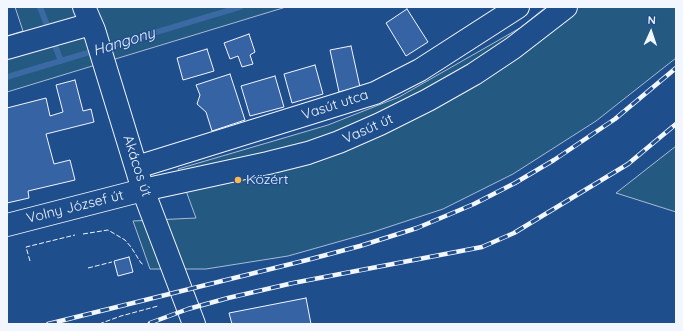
<!DOCTYPE html>
<meta charset="utf-8">
<style>
body{margin:0}
#map{position:relative;width:683px;height:331px;overflow:hidden;background:#1f4e8c;font-family:Quicksand,sans-serif}
canvas{display:block}
.frame{position:absolute;inset:0;border:8px solid #f2f6ff;pointer-events:none}
.north{position:absolute;left:631px;top:12px;width:40px;height:40px;-webkit-text-stroke:3px #1f4e8c;paint-order:stroke;rotate:3deg;font-size:11px;font-weight:700;line-height:16px;text-align:center;color:#f2f6ff}
.north::after{content:'';display:block;margin:auto;width:14px;height:18px;background:#f2f6ff;clip-path:polygon(50% 0,100% 100%,50% 72%,0 100%)}
</style>
<div id="map">
<canvas width="683" height="331"></canvas>
<div class="frame"></div>
<div class="north">N</div>
</div>
<script>
const context = document.querySelector('canvas').getContext('2d');
context.lineJoin = 'round';
function paint(path, color) { context.fillStyle = color; context.fill(path, 'evenodd'); }
const poly = rows => new Path2D(rows.map(r => 'M' + r).join(''));
function strokePath(path, color, width, dash) { context.strokeStyle = color; context.lineWidth = width; context.lineCap = dash ? 'butt' : 'round'; context.setLineDash(dash || []); context.stroke(path); }
function write(font, color, halo, rows, align = 'center') {
  context.font = font + ' Quicksand,sans-serif'; context.lineWidth = 3; context.setLineDash([]); context.textBaseline = 'middle'; context.strokeStyle = halo; context.fillStyle = color; for (const [text, x, y, turn = 0] of rows) {
    context.save(); context.translate(x, y); context.rotate((+turn || 0) * Math.PI / 180); context.textAlign = isNaN(turn) ? turn : align; if (halo) context.strokeText(text, 0, 0); context.fillText(text, 0, 0); context.restore();
  }
}
const green = poly([
 [15,7,286,7,7,92,7,36,23,31,15,7],
 [546,7,676,7,676,58,596,121,513,174,443,209,373,232,288,256,206,269,150,269,133,221,196,218,178,169,328,125,399,97,520,28,546,7],
 [676,146,676,212,616,193,676,146]
]);
paint(green, '#245a82');
strokePath(green, '#a8bbd7', 1);
strokePath(poly([
 [40,7,61,61],
 [7,77,240,7]
]), '#3b69a3', 6);
const building = poly([
 [407,9,428,42,406,56,386,23,407,9],
 [249,34,255,52,250,55,253,64,242,67,238,56,230,59,224,43,249,34],
 [351,46,360,87,339,92,330,50,351,46],
 [207,49,214,71,183,80,177,58,207,49],
 [315,65,323,94,292,103,284,74,315,65],
 [230,74,245,120,212,131,206,112,197,104,200,95,196,85,230,74],
 [275,76,284,107,250,116,241,86,275,76],
 [75,80,83,111,91,109,94,122,46,134,54,164,70,160,75,180,28,191,29,198,7,203,7,108,46,98,50,116,63,112,56,85,75,80],
 [129,257,133,272,118,276,114,261,129,257],
 [306,298,311,324,232,324,229,313,306,298]
]);
paint(building, '#3563a3');
strokePath(building, '#f2f6ff', 1);
const minor = poly([
 [84,7,94,30,143,190,194,324],
 [7,48,91,24],
 [137,167,375,93,420,70,518,7]
]);
const major = poly([
 [7,225,143,190,268,163,308,153,339,142,380,124,428,100,474,74,513,48,566,7]
]);
strokePath(minor, '#f2f6ff', 24);
strokePath(major, '#f2f6ff', 24);
strokePath(minor, '#1f4e8c', 22);
strokePath(major, '#1f4e8c', 22);
const rail = poly([
 [150,323,188,309,228,298,293,283,482,247,514,233,628,164,676,124],
 [48,324,307,260,360,246,417,228,474,204,515,183,554,160,615,119,676,68]
]);
strokePath(rail, '#f2f6ff', 4.5);
strokePath(rail, '#1f4e8c', 3, [9]);
strokePath(poly([
 [83,234,108,230,125,240,131,247,141,263,144,265],
 [30,261,26,247,75,235],
 [88,268,112,262],
 [99,324,121,316,158,306]
]), '#f2f6ff', 1, [5, 2]);
for (const [x, y, r, color] of [
 [238,180,4,"#ffb74d"]
]) { const dot = new Path2D(); dot.arc(x, y, r, 0, 2 * Math.PI); context.fillStyle = color; context.fill(dot); strokePath(dot, '#1f4e8c', 1.5); }
write('14px', '#f2f6ff', '#1f4e8c', [
 ["Vasút utca",335,105,-18],
 ["Vasút út",368,129,-24],
 ["Akácos út",137,166,72],
 ["Volny József út",75,207,-14]
]);
write('14px', '#f2f6ff', '#1f4e8c', [
 ["Közért",246,180]
], 'left');
write('italic 15px', '#f2f6ff', '#1f4e8c', [
 ["Hangony",124,42,-17]
]);
</script>
